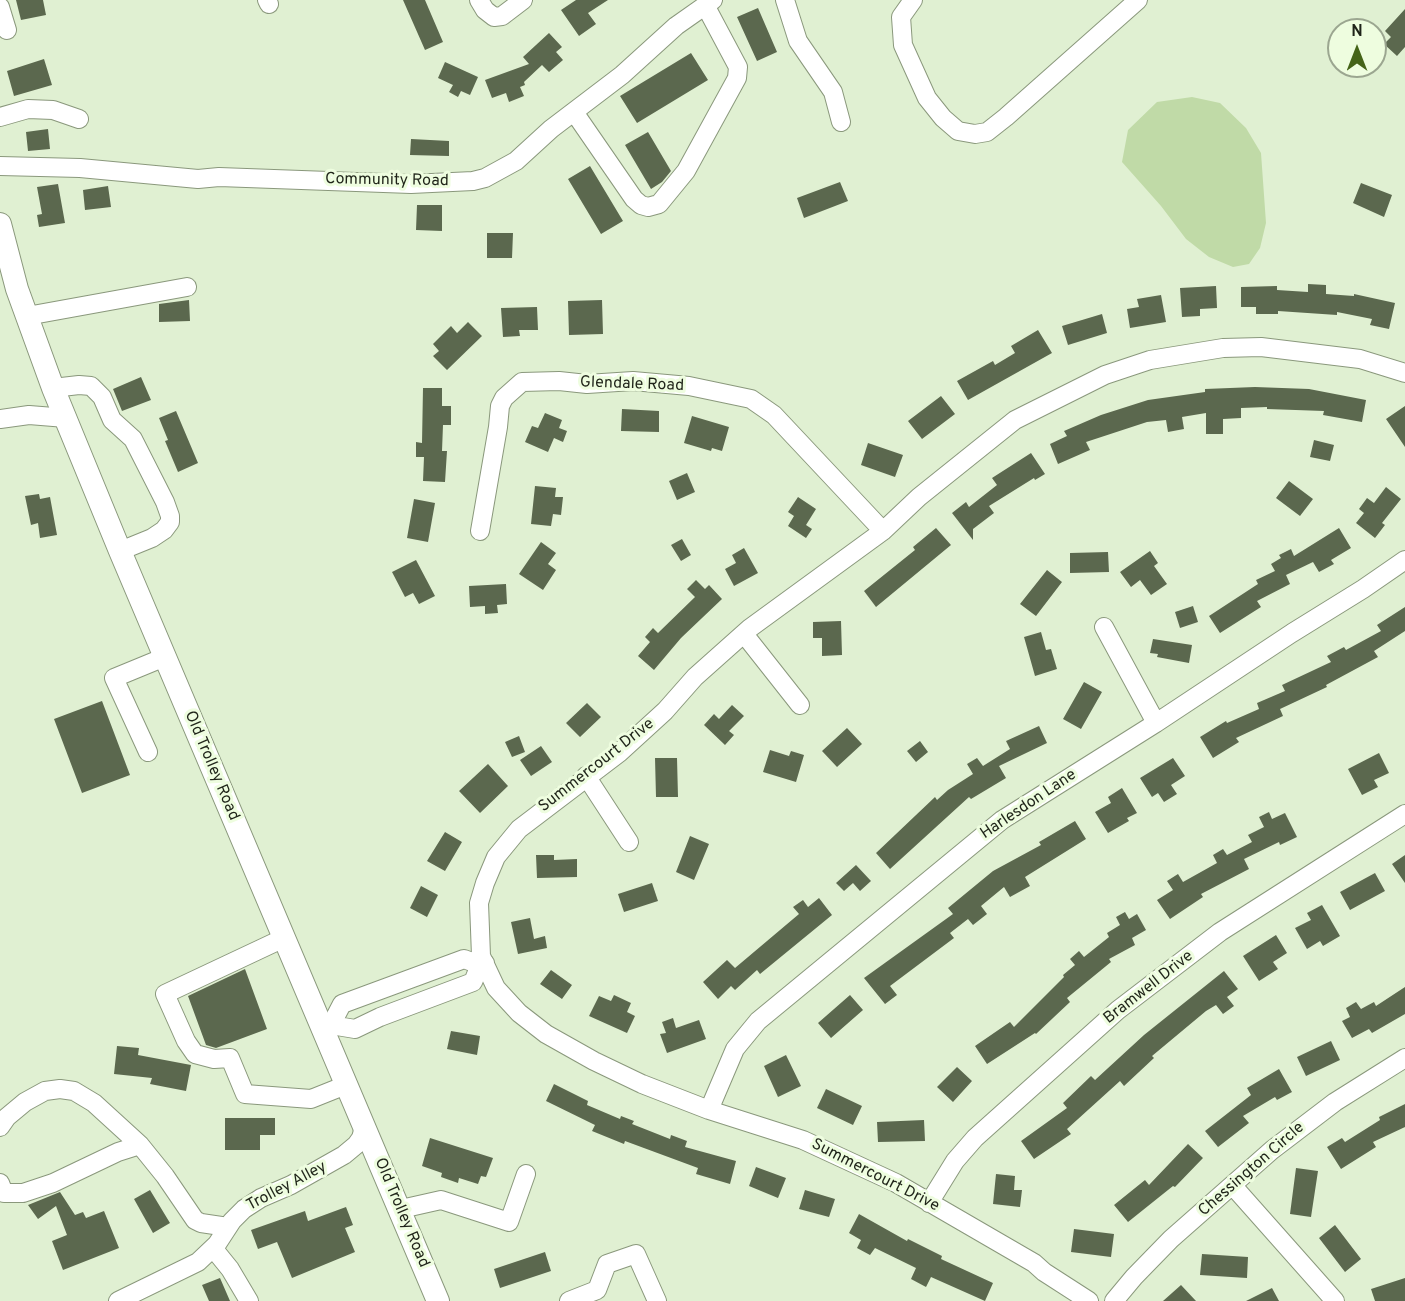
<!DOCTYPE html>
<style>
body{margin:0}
#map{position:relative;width:1405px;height:1301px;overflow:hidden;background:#e0f0d2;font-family:Overpass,sans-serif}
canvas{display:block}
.north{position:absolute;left:1327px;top:18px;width:60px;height:60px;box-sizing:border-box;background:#eefddf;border:2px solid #9ba690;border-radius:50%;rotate:0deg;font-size:16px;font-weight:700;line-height:24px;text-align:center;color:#1f2419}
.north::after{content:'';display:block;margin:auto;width:21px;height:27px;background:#456418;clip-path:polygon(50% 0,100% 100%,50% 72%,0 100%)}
</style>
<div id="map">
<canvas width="1405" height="1301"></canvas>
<div class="north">N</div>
</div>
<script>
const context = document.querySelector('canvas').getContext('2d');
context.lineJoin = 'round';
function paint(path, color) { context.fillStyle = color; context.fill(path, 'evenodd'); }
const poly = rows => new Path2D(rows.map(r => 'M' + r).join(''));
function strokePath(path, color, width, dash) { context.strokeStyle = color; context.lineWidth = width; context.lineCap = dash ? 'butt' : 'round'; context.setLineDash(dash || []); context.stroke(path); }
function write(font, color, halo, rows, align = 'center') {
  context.font = font + ' Overpass,sans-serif'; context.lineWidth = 6; context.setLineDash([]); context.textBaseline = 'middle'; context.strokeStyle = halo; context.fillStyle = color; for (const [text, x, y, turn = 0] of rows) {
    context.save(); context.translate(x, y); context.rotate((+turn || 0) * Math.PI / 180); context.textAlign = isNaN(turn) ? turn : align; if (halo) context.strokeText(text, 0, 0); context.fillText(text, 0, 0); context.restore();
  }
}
paint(poly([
 [1192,97,1220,103,1246,128,1261,153,1266,223,1260,248,1249,264,1233,267,1209,257,1186,239,1161,206,1122,162,1128,130,1157,102]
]), '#c0daa7');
paint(poly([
 [16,0,43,0,46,15,21,20],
 [403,0,425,0,443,42,425,50],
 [576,0,608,0,588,13,596,24,579,36,561,10],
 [758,8,777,52,757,61,737,17],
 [1405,9,1405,47,1397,56,1384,44,1391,37,1385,31],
 [549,33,562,47,556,52,563,60,549,72,542,65,524,82,525,85,520,87,524,96,509,102,506,93,492,98,485,80,529,64,523,57],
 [691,53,708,80,637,123,620,96],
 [44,59,52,85,14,96,7,71],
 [445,62,478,77,470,95,461,91,458,97,449,92,453,85,438,78],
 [48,129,50,149,28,151,26,132],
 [648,132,671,171,662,182,651,189,625,145],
 [411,139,449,141,449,156,410,155],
 [590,166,623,221,601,234,568,179],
 [840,182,848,201,804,218,797,198],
 [1361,183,1392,195,1384,217,1353,203],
 [58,184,65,223,39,227,37,215,42,214,37,187],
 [108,186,111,207,85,210,83,190],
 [417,205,442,205,442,231,416,230],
 [487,233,513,233,512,258,487,258],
 [1308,284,1326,285,1326,294,1354,296,1354,294,1395,303,1389,329,1370,325,1372,319,1337,312,1337,315,1278,311,1278,314,1256,314,1256,307,1241,307,1241,287,1277,286,1277,290,1308,292],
 [1216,286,1217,308,1200,309,1200,316,1182,317,1180,288],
 [1161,295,1166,322,1130,328,1127,309,1139,307,1137,299],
 [189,300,190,321,159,322,159,304],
 [602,300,603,334,569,335,568,301],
 [537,307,538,330,519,330,520,336,503,337,501,308],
 [1102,314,1107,333,1068,345,1062,326],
 [468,322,482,336,447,370,433,356,439,351,433,344,451,326,457,333],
 [1038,330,1052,353,968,400,957,381,993,361,995,365,1015,353,1011,346],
 [141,377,151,400,122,411,113,389],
 [1255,387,1309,389,1366,400,1362,422,1323,415,1324,411,1267,409,1267,407,1241,408,1241,418,1223,419,1223,434,1206,434,1206,413,1182,417,1184,429,1168,432,1166,420,1147,422,1086,442,1090,450,1058,464,1050,444,1067,436,1064,431,1101,415,1148,400,1205,392,1205,389],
 [423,388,442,388,442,406,451,406,451,425,443,425,442,451,447,451,445,482,423,481,424,457,416,457,416,442,422,443],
 [941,396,955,414,922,439,908,421],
 [1405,406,1405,447,1386,419],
 [622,409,659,411,659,432,621,431],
 [176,411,198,463,178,472,165,441,168,440,159,418],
 [545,413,562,420,559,428,567,431,563,442,554,438,548,452,525,442,532,426,538,428],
 [692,416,729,427,722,451,712,448,711,451,684,443],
 [1314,440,1334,445,1330,461,1310,457],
 [868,443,903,455,895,477,861,465],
 [1031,453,1045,474,1035,480,1034,478,989,506,994,513,973,529,973,540,952,513,966,502,969,507,997,485,992,478],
 [687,473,695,492,677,500,669,481],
 [1289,481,1313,499,1300,516,1276,498],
 [535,486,556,488,555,497,563,497,561,515,553,514,551,526,531,524],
 [1386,487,1401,499,1382,523,1385,525,1375,538,1356,523,1364,513,1359,509,1367,498,1374,503],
 [39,494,40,499,50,497,57,535,40,538,38,523,31,525,25,496],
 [798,497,816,509,806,525,812,529,806,538,788,526,794,516,788,512],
 [414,499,435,503,428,542,407,538],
 [936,528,951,545,876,607,864,591,915,550,913,547],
 [1339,528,1351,548,1331,560,1334,564,1319,572,1313,562,1286,575,1290,584,1257,601,1261,607,1220,633,1209,616,1258,584,1256,580,1275,571,1271,564,1281,558,1279,555,1291,549,1294,556],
 [682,539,691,555,681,561,671,545],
 [541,542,556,553,548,564,556,570,543,590,519,574],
 [744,548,758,573,734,586,725,569,736,563,732,555],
 [1150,551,1158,563,1154,566,1167,584,1151,595,1140,580,1131,587,1120,572],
 [1108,552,1109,572,1070,573,1070,553],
 [416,560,435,596,419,604,413,593,405,597,392,572],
 [1047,570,1062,582,1036,616,1020,604],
 [696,580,705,589,709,585,722,599,681,638,654,670,638,656,650,642,645,637,653,628,658,633,695,597,687,589],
 [506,584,507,604,497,605,498,613,485,614,485,606,470,607,469,586],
 [1193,606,1198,622,1180,628,1175,612],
 [1405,607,1405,631,1374,651,1378,657,1326,685,1327,687,1280,709,1283,716,1236,738,1239,742,1213,758,1200,737,1226,721,1227,723,1259,709,1257,703,1285,691,1282,685,1331,662,1327,656,1344,647,1346,650,1381,631,1377,625],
 [841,621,842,655,822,656,822,638,813,638,813,622],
 [1041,632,1046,650,1051,649,1057,669,1035,676,1024,637],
 [1153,639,1192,645,1189,663,1157,657,1158,654,1150,653],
 [1084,682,1102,692,1081,729,1063,719],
 [102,701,130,775,82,793,54,719],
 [587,703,601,717,580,737,566,723],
 [732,705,744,716,729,731,734,735,725,745,704,725,714,714,719,719],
 [1039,726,1047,743,999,766,1006,778,971,799,969,797,890,869,876,853,935,797,937,800,948,790,973,774,967,764,977,758,983,766,1010,749,1006,741],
 [847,728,862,744,837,767,822,751],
 [519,736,525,752,512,757,505,742],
 [920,741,928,752,916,762,907,751],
 [541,746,552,762,531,776,520,760],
 [770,750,789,756,791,751,804,755,796,782,763,772],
 [1379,753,1389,773,1374,780,1378,787,1362,795,1348,769],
 [655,758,677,758,678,797,656,797],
 [1173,758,1185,776,1171,785,1177,794,1164,802,1158,793,1152,797,1140,778],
 [488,764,508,786,480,813,459,791],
 [1122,788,1137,813,1127,818,1129,821,1108,833,1095,812,1111,803,1108,797],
 [1269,812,1272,819,1285,813,1297,837,1280,845,1279,842,1244,859,1249,869,1201,894,1203,897,1170,919,1157,900,1173,890,1167,881,1178,874,1183,882,1217,863,1213,855,1223,849,1227,855,1252,842,1248,835,1264,827,1259,817],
 [1075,821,1086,839,1025,877,1030,886,1010,897,1004,887,981,906,987,914,973,925,968,919,950,933,954,938,890,986,897,995,885,1004,864,978,953,914,948,908,993,871,1041,845,1039,842],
 [445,832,462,842,445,871,427,861],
 [690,836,709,844,694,880,676,872],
 [536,855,554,855,554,860,577,859,577,877,537,878],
 [1405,855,1405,883,1392,864],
 [856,865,871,881,860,891,853,883,844,891,836,883],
 [1375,873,1385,891,1350,910,1340,892],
 [652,883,658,901,624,912,618,894],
 [421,886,438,895,427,917,410,908],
 [819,898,832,915,760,974,757,970,735,990,731,986,718,999,703,982,727,960,735,968,799,914,793,907,803,900,808,907],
 [1322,905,1340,936,1323,946,1320,941,1307,949,1295,928,1311,920,1307,913],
 [1125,912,1129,919,1137,914,1146,930,1132,938,1135,945,1109,959,1111,962,1067,998,1070,1002,1036,1034,1035,1033,987,1064,975,1046,1010,1022,1014,1027,1064,977,1063,975,1075,965,1070,959,1079,951,1084,957,1109,937,1107,933,1120,925,1116,917],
 [530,918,534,939,545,936,547,948,518,954,511,922],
 [1276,935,1287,953,1273,962,1278,969,1259,981,1243,956],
 [245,969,267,1029,216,1048,206,1045,188,996],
 [551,970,572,985,562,999,540,984],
 [1224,971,1238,989,1227,997,1234,1006,1223,1014,1216,1005,1206,1011,1152,1056,1154,1058,1124,1086,1120,1081,1067,1129,1071,1134,1034,1159,1021,1141,1067,1108,1063,1103,1091,1076,1095,1080,1144,1035],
 [1405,987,1405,1014,1372,1033,1369,1029,1352,1038,1342,1021,1350,1017,1346,1008,1356,1002,1361,1009,1374,1002,1376,1006],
 [614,995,631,1003,627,1012,635,1016,627,1033,589,1016,599,996,611,1001],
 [850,995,863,1010,831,1038,818,1023],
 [673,1018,676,1028,699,1020,706,1039,667,1053,660,1034,666,1033,662,1022],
 [451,1031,480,1036,477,1055,447,1049],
 [1331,1041,1340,1060,1306,1076,1297,1057],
 [117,1046,139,1048,138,1055,191,1065,186,1091,150,1084,152,1078,114,1074],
 [786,1055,801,1086,778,1097,764,1066],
 [957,1067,972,1081,953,1102,937,1087],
 [1279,1069,1292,1092,1277,1100,1275,1097,1243,1116,1249,1123,1218,1147,1205,1131,1251,1095,1247,1088],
 [554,1084,588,1101,587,1105,620,1119,621,1116,634,1121,632,1124,670,1139,671,1135,687,1141,685,1147,736,1161,730,1184,696,1174,698,1168,625,1141,624,1144,592,1131,595,1125,546,1101],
 [826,1089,862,1106,853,1125,817,1108],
 [1405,1104,1405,1127,1373,1142,1376,1147,1341,1169,1327,1147,1342,1138,1345,1142,1380,1120,1379,1117],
 [225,1118,275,1118,275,1135,260,1135,260,1150,225,1150],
 [924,1120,925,1141,878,1142,877,1122],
 [430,1138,493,1158,486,1177,481,1176,478,1184,459,1178,458,1183,441,1177,442,1173,422,1166],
 [1188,1144,1203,1158,1175,1187,1173,1186,1128,1222,1114,1205,1145,1180,1149,1185],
 [756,1167,786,1178,778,1198,749,1186],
 [1296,1168,1318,1171,1311,1217,1290,1214],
 [996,1174,1015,1176,1014,1190,1022,1190,1020,1207,993,1204],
 [150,1190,170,1223,153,1233,134,1199],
 [805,1190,835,1199,829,1217,799,1209],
 [60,1192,75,1215,83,1212,86,1218,104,1211,119,1248,63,1270,52,1241,67,1235,56,1206,38,1219,28,1205],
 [346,1207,353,1225,345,1228,355,1252,292,1278,277,1242,258,1249,251,1230,305,1211,308,1221],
 [859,1214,907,1241,908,1239,942,1256,941,1259,993,1283,985,1301,931,1277,926,1287,911,1279,916,1268,875,1248,870,1255,857,1248,861,1240,849,1233],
 [1335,1225,1361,1259,1345,1272,1319,1238],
 [1074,1229,1114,1234,1111,1257,1071,1252],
 [545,1252,551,1271,500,1288,494,1269],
 [1202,1254,1248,1257,1247,1278,1200,1275],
 [220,1278,230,1301,209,1301,202,1285],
 [1405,1278,1405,1301,1375,1301,1371,1289],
 [1181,1285,1196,1301,1163,1301],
 [1272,1288,1279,1301,1246,1301]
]), '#5b684e');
const minor = poly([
 [267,0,269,4],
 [479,0,485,10,494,17,502,16,523,0],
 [785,0,798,41,833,92,841,122],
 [913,0,901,17,903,45,927,98,943,118,958,131,975,134,987,132,1006,117,1138,0],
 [0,7,7,30],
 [574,112,634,199,641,205,648,207,659,204,686,171,737,78,738,67,705,5],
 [0,117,28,109,53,110,79,119],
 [0,166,80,168,198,179,219,177,411,184,473,181,485,178,516,161,551,129,622,75,676,26,713,0],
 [27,316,187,287],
 [53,388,79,385,91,386,102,397,112,420,133,439,165,502,170,516,170,522,164,530,152,538,120,551],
 [0,419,29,415,66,418],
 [480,531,498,427,500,406,504,398,522,382,559,381,587,384,633,381,689,386,751,399,774,415,883,531],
 [1104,627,1156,723],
 [744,634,800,705],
 [148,752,114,678,165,657],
 [586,776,629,842],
 [284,938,165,994,186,1041,195,1054,214,1059,230,1058,245,1094,311,1099,346,1085],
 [331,1025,342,1004,464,959,480,965,485,963],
 [322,1029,331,1025,355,1029,380,1017,473,982,480,965],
 [709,1110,735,1049,758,1021,1002,820,1156,723,1292,633,1363,589,1405,560],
 [0,1127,7,1117,25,1102,45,1091,60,1089,74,1091,94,1103,140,1145,165,1176,195,1220,201,1223,228,1227],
 [0,1183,4,1193,23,1193,53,1183,118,1152,140,1145],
 [1233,1186,1335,1301],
 [929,1203,955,1161,975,1138,1118,1010,1220,932,1405,814],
 [401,1209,441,1200,509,1222,526,1174],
 [213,1248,230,1269,249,1301],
 [118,1301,198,1262,217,1244,232,1221,244,1209,261,1198,291,1185,344,1155,356,1145,361,1138,364,1127],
 [569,1301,597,1290,607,1264,636,1254,657,1301],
 [1089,1301,1044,1272,1034,1263,896,1183,803,1140,709,1110,642,1084,594,1061,546,1034,519,1013,496,988,481,956,479,903,485,883,496,857,519,829,619,753,665,711,695,677,750,628,883,531,919,497,1015,420,1105,375,1150,360,1223,348,1261,347,1360,359,1405,373],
 [1114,1301,1134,1277,1171,1239,1272,1150,1335,1102,1405,1058]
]);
const major = poly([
 [0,224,17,289,53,388,120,551,438,1301]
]);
strokePath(minor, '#8a987c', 20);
strokePath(major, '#8a987c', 24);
strokePath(minor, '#fff', 18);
strokePath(major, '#fff', 22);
write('16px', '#1f2419', '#eefddf', [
 ["Community Road",387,181,1],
 ["Glendale Road",632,385,2],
 ["Old Trolley Road",211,766,67],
 ["Summercourt Drive",597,766,-38],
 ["Harlesdon Lane",1029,805,-34],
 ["Bramwell Drive",1149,988,-38],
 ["Chessington Circle",1252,1170,-41],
 ["Summercourt Drive",875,1176,27],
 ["Trolley Alley",287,1187,-28],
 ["Old Trolley Road",401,1213,67]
]);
</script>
